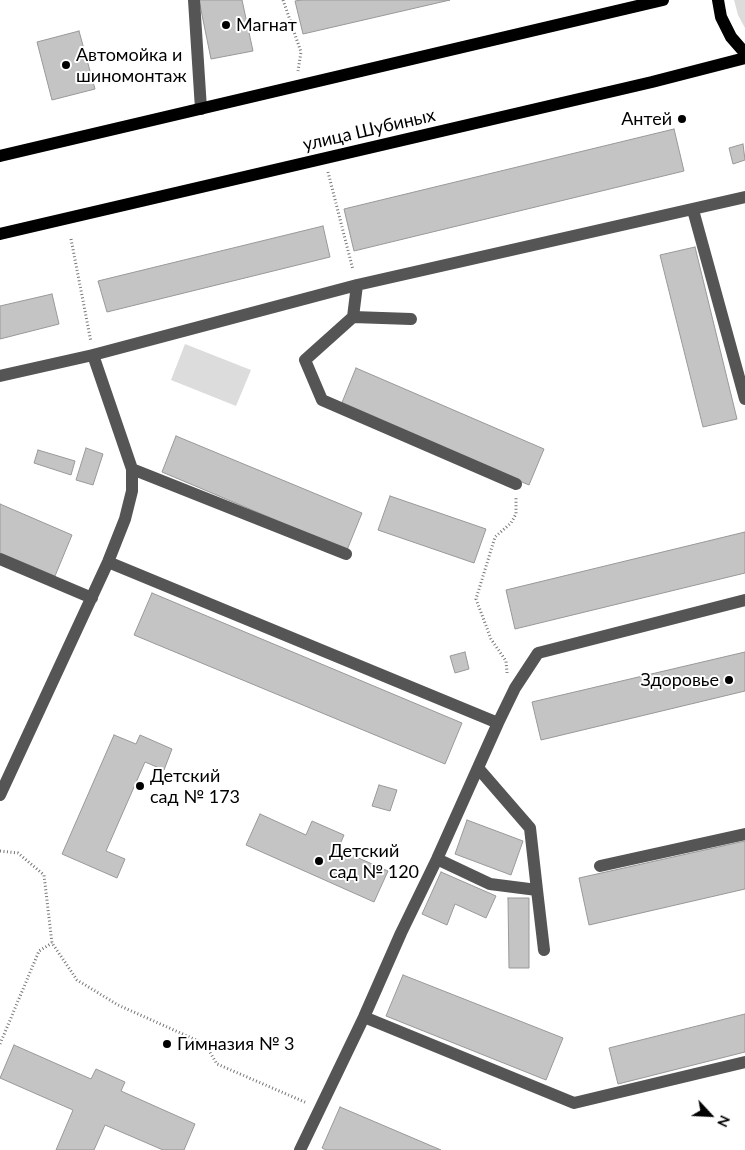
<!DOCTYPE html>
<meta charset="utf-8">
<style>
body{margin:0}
#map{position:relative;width:745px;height:1150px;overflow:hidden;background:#fff;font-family:Lato,sans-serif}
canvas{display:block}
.north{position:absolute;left:685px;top:1090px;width:50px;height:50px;-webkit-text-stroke:4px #fff;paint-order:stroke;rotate:115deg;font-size:14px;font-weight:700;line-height:20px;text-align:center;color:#000}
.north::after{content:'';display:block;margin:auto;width:18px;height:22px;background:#000;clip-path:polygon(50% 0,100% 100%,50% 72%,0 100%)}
</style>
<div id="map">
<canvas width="745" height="1150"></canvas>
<div class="north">N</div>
</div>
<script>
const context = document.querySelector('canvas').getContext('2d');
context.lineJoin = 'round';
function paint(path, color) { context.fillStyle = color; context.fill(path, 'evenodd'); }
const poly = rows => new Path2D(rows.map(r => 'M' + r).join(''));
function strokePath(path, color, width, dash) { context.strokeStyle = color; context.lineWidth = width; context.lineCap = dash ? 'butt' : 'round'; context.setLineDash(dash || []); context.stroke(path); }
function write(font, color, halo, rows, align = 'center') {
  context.font = font + ' Lato,sans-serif'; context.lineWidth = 4; context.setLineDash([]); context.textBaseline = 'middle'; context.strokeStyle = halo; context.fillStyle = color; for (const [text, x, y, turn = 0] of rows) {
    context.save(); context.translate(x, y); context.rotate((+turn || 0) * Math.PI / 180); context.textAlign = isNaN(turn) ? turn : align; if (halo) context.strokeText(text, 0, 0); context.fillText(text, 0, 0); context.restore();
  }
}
paint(poly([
 [734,0,745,0,745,28,738,15],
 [185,344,251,370,236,406,171,380]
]), '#dcdcdc');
const building = poly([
 [199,0,242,0,253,51,211,59,199,0],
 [301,0,450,0,303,34,295,1,301,0],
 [79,31,95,89,52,100,37,42,79,31],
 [674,129,684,171,354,251,344,209,674,129],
 [743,144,745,160,733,164,729,148,743,144],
 [323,226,330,257,107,312,98,281,323,226],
 [695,247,737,419,703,427,660,255,695,247],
 [52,294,59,324,0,339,0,306,52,294],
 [356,368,544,449,529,485,341,405,356,368],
 [176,436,362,513,347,550,162,472,176,436],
 [86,448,103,454,93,485,76,480,86,448],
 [38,450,75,461,71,475,34,463,38,450],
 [390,496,486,529,474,563,378,530,390,496],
 [0,504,72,535,55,576,0,553,0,504],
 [745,532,745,573,515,629,506,590,745,532],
 [152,593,462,723,445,764,134,635,152,593],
 [465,652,469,669,455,673,450,656,465,652],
 [745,652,745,691,541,740,532,702,745,652],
 [114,735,136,744,140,735,172,749,164,770,145,762,106,851,125,859,117,878,62,854,114,735],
 [379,785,397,790,390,811,372,806,379,785],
 [260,814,306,835,312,821,344,835,338,849,388,871,374,902,246,845,260,814],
 [467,820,523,841,511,875,455,854,467,820],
 [745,841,745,889,589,925,579,878,745,841],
 [441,872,496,896,486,918,455,904,447,925,422,914,441,872],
 [508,898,529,898,529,968,509,968,508,898],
 [403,975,563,1038,546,1080,386,1016,403,975],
 [745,1014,745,1052,618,1084,609,1048,745,1014],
 [14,1045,91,1079,96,1069,125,1082,121,1091,195,1124,184,1150,163,1150,105,1125,94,1150,56,1150,73,1110,0,1078,14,1045],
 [340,1107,441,1150,326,1150,322,1148,340,1107]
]);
paint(building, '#c4c4c4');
strokePath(building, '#999', 1);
strokePath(poly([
 [283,0,301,52,298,71],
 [328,172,353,270],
 [71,239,91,342],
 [507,673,506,661,491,639,476,599,495,537,511,523,516,514,516,498],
 [0,851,18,853,44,875,52,943,77,980,118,1005,205,1044,217,1064,307,1103],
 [0,1044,39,951,52,943]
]), '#777', 3, [1, 2.5]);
strokePath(poly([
 [194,0,201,109],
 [693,210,745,399],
 [357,285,353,317,305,360,322,400,516,484],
 [353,317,411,319],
 [0,376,93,355,357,285,745,197],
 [132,469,346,554],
 [0,559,92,598],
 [108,562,498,723],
 [0,795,108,562,125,519,132,491,132,469,93,355],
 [437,859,490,884,537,890,530,828,478,768],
 [600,866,745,834],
 [537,890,544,950],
 [364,1017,574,1103,745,1062],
 [300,1150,364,1017,401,933,437,859,498,723,515,688,538,653,745,600]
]), '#555', 12);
strokePath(poly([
 [718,0,721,17,731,37,745,53],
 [0,156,663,0],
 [0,234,652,82,745,58]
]), '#000', 12);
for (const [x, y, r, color] of [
 [226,25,5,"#000"],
 [66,65,5,"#000"],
 [682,119,5,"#000"],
 [729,680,5,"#000"],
 [140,786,5,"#000"],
 [319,861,5,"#000"],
 [167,1044,5,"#000"]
]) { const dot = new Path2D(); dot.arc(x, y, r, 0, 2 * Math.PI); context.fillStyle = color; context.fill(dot); strokePath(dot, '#fff', 2); }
write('18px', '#000', '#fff', [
 ["Магнат",236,25],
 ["Автомойка и",76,55],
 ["шиномонтаж",76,76],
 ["Антей",672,119,"right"],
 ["Здоровье",719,680,"right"],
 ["Детский",150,776],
 ["сад № 173",150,797],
 ["Детский",329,851],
 ["сад № 120",329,872],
 ["Гимназия № 3",177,1044]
], 'left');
write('18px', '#000', '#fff', [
 ["улица Шубиных",369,130,-13]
]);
</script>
